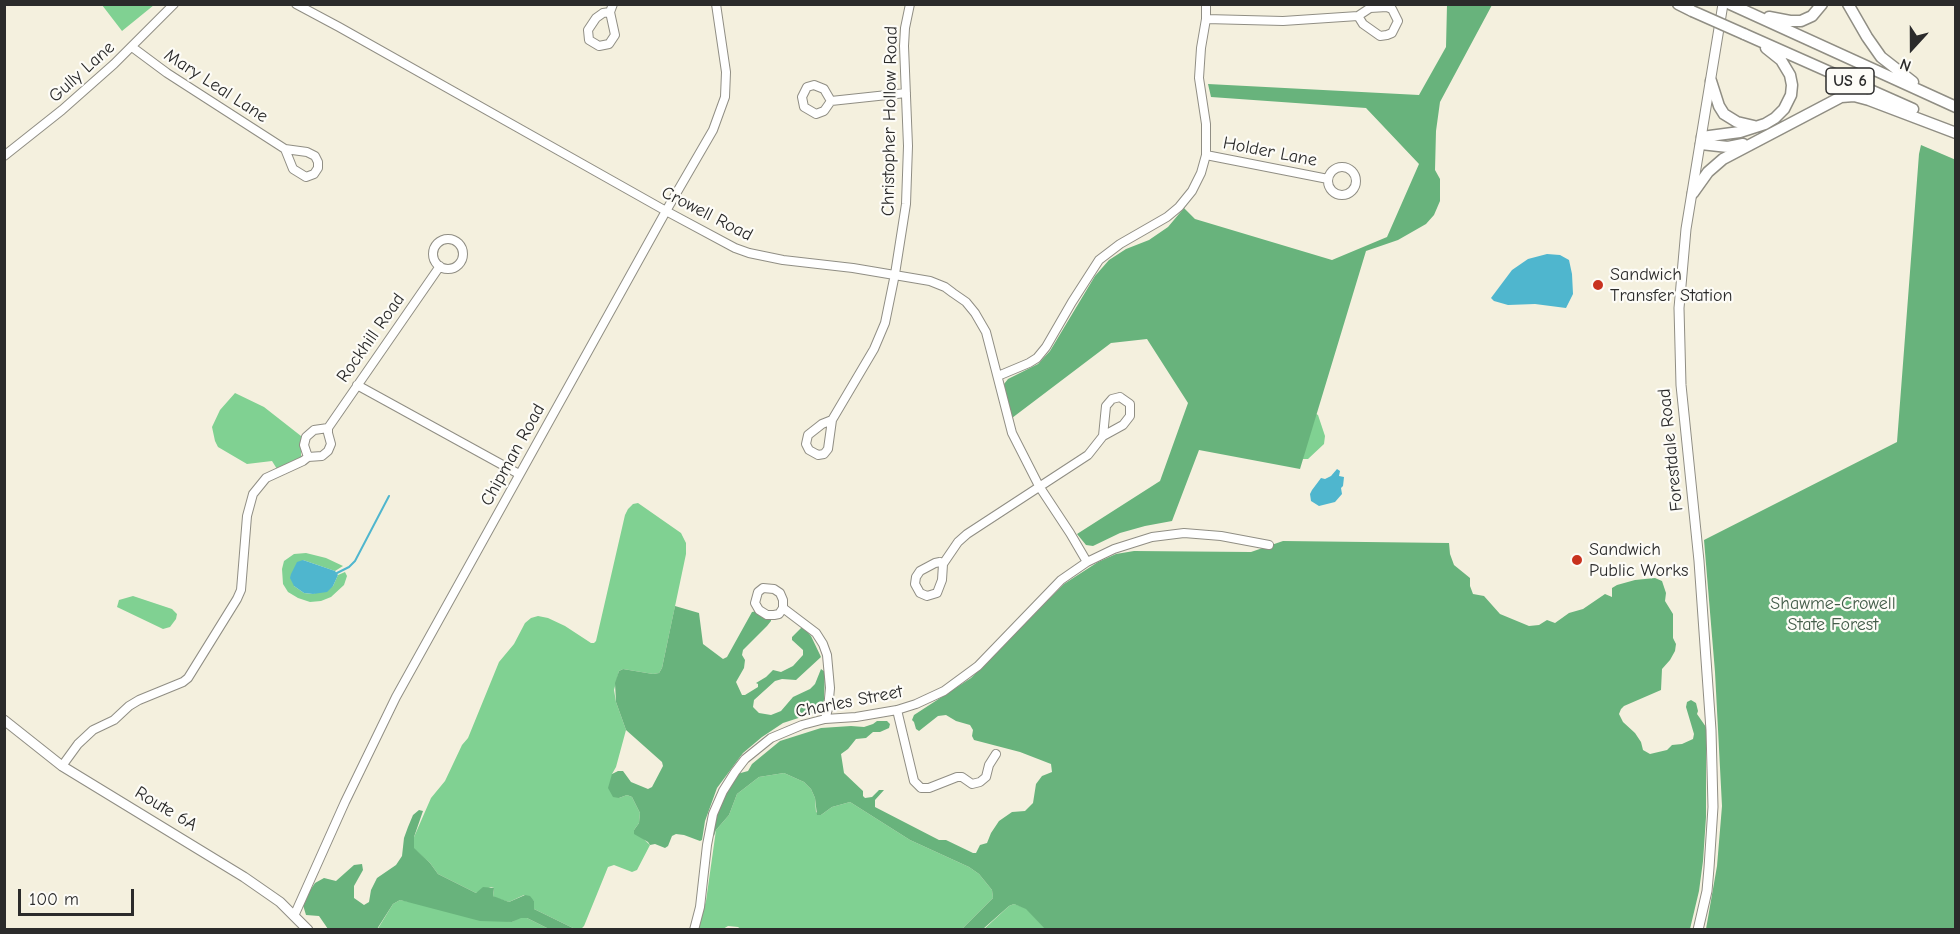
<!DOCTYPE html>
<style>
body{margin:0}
#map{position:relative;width:1960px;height:934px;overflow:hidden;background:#f4f0de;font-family:"Comic Neue",sans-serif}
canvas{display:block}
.frame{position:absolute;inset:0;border:6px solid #2b2b2b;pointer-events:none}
.north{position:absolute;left:1882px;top:18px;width:60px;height:60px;-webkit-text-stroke:4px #fdfcf7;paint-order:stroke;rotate:201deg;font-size:16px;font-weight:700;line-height:24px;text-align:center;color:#2b2b2b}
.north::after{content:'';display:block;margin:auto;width:21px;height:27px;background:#2b2b2b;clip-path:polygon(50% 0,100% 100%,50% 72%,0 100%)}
.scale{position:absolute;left:18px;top:889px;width:116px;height:27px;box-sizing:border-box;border:3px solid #2b2b2b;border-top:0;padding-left:8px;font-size:18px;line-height:21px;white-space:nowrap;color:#2b2b2b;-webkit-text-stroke:4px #fdfcf7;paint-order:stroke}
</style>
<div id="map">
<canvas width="1960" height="934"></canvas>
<div class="frame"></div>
<div class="north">N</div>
<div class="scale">100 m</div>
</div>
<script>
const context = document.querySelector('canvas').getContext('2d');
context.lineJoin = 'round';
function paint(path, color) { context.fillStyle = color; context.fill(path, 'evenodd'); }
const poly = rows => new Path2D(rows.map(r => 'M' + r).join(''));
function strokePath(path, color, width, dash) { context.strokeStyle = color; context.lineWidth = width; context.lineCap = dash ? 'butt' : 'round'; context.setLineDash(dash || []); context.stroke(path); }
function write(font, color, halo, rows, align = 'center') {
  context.font = font + ' "Comic Neue",sans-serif'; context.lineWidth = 4.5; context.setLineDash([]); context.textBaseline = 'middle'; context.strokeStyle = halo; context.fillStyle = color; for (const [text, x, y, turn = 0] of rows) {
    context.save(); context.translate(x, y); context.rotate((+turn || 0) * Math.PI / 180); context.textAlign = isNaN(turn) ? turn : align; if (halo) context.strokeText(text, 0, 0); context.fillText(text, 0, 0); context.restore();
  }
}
paint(poly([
 [102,5,154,5,122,31],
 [235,393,264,407,301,436,301,458,277,469,272,461,247,464,218,447,215,441,212,427,220,410],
 [1311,411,1318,415,1325,436,1324,444,1308,459,1300,459],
 [638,503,681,533,686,543,686,554,662,668,659,673,653,674,623,669,619,671,614,690,616,702,626,730,616,767,612,774,619,798,627,795,632,797,640,813,639,823,634,830,650,845,637,870,632,872,614,865,608,867,584,926,581,929,575,929,534,909,534,901,524,895,509,902,496,898,493,896,494,888,491,887,476,893,438,874,430,863,413,848,414,837,431,798,445,781,462,745,468,738,499,662,514,644,525,623,531,618,538,616,548,618,565,626,591,643,594,643,596,641,625,515,628,509,633,504],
 [306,553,326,558,343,566,335,571,303,560,294,586,304,593,313,594,333,586,338,575,345,572,347,576,344,585,331,597,321,601,310,602,298,598,288,592,283,584,282,569,284,561,294,554],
 [133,596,172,609,177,614,176,619,170,627,163,629,117,607,119,600],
 [784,773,804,782,811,789,815,798,816,812,821,815,832,807,850,802,910,840,969,867,979,874,992,890,993,898,962,929,742,930,738,927,728,926,723,929,697,930,706,901,716,830,729,815,737,794,759,777],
 [400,900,512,922,521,917,527,918,549,929,377,930,393,904],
 [1014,904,1026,908,1046,929,983,930,1009,906]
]), '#80d192');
paint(poly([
 [1447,5,1492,5,1440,102,1436,131,1435,170,1440,179,1440,201,1434,215,1426,224,1398,240,1366,251,1300,469,1199,450,1172,521,1145,526,1120,533,1093,546,1086,545,1077,534,1160,481,1188,403,1147,339,1111,343,1012,418,1004,384,1008,379,1038,364,1050,351,1095,276,1109,260,1126,249,1149,240,1168,227,1184,208,1195,219,1332,260,1387,237,1419,164,1366,108,1211,97,1208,84,1419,95,1446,47],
 [1921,145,1956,160,1955,929,1706,929,1717,866,1722,806,1715,672,1704,540,1897,442,1919,154],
 [1283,541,1449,543,1450,554,1454,565,1470,578,1470,586,1473,594,1484,596,1500,614,1529,626,1539,625,1547,620,1555,623,1569,613,1583,609,1605,594,1612,597,1612,588,1617,585,1635,580,1655,578,1662,581,1666,593,1665,601,1673,614,1673,638,1676,644,1675,651,1670,660,1662,669,1661,690,1624,706,1621,709,1619,714,1623,722,1635,733,1641,742,1643,750,1650,754,1667,750,1672,745,1682,744,1693,739,1694,734,1686,707,1687,702,1691,700,1696,703,1698,711,1697,714,1706,727,1706,817,1703,861,1699,891,1690,929,1046,930,1026,909,1014,904,1009,906,983,929,962,929,993,898,992,890,979,874,969,867,910,840,850,802,832,807,821,815,817,815,815,798,811,789,804,782,784,773,759,777,737,794,729,815,716,830,714,836,714,824,717,814,725,794,737,774,748,771,752,764,780,741,821,728,851,726,864,727,873,724,877,721,887,721,890,724,889,728,880,732,873,732,866,738,856,739,848,749,841,754,844,773,863,791,863,796,865,798,872,797,879,790,884,790,875,800,875,807,939,840,946,840,973,853,976,853,980,845,987,843,991,833,999,821,1012,812,1025,811,1033,803,1036,784,1042,776,1052,772,1051,764,1020,752,974,740,972,736,973,730,970,725,956,721,946,715,938,716,919,731,916,729,914,722,912,720,914,715,971,678,1064,584,1098,562,1116,554,1134,551,1251,552],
 [675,606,699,613,703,644,723,659,727,657,752,612,757,611,771,617,771,621,767,626,743,650,742,655,745,660,744,668,736,682,742,695,745,695,758,687,758,684,756,683,766,677,773,670,781,672,793,666,803,655,803,650,792,640,792,637,801,628,804,628,811,636,821,657,796,680,782,679,775,681,754,700,753,707,759,713,771,715,781,711,793,697,810,689,815,684,821,669,825,672,824,700,820,711,783,723,762,737,743,753,717,788,705,821,702,840,700,841,684,835,676,834,672,836,668,846,665,848,655,844,650,845,648,842,634,834,634,830,639,823,640,813,632,797,627,795,619,798,613,797,608,788,612,774,618,771,623,771,631,782,648,789,652,787,663,766,662,762,626,730,616,702,615,683,619,671,623,669,653,674,659,673,662,668],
 [419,810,423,811,414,837,414,848,430,863,438,874,476,893,483,887,494,888,493,896,509,902,525,895,530,896,534,901,534,909,575,929,549,929,527,918,521,918,512,922,480,921,400,900,393,904,377,929,328,929,319,916,306,915,303,905,305,898,315,883,324,878,336,881,354,865,362,864,363,870,354,886,354,898,364,905,369,902,371,890,377,878,396,865,402,856,404,838,408,827,413,815]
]), '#68b37c');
paint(poly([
 [1547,254,1560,255,1569,260,1572,274,1573,294,1566,308,1535,304,1508,305,1494,301,1491,298,1512,270,1528,259],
 [1337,469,1340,471,1339,476,1344,477,1343,486,1341,488,1342,494,1335,502,1319,506,1311,501,1310,494,1312,490,1321,478,1325,479,1331,476],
 [303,560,335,571,338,575,333,586,327,592,313,594,304,593,294,586,290,578,291,574,297,562]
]), '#4fb6ce');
strokePath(poly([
 [337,573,349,567,355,561,389,496]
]), '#4fb6ce', 2);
const minor = poly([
 [296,4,339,27,666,211,735,248,749,253,783,260,853,268,930,281,945,287,953,293,966,302,975,313,986,332,1012,433,1039,486,1070,533,1087,562],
 [1387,7,1392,9,1398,21,1392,33,1387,35,1380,36,1363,24,1358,16,1370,8,1387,7],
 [610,12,603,13,596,18,588,30,589,40,599,46,609,44,615,35,610,12,613,4],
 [1206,19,1283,21,1358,16],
 [132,47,167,73,285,149],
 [831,101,824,89,814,85,807,87,802,97,804,107,816,114,824,111,831,101,906,93],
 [285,149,307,152,315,156,318,162,318,168,314,174,306,177,293,169,285,149],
 [1206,155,1328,179],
 [4,156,62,110,114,64,174,4],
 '1328 181a14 14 0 1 1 28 0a14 14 0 1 1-28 0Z',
 '433 254a15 15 0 1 1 30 0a15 15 0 1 1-30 0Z',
 [998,376,1029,363,1037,358,1046,347,1072,302,1099,260,1120,244,1167,217,1179,207,1192,191,1201,173,1206,155,1206,124,1199,78,1201,48,1206,19,1206,4],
 [357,385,519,474],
 [1120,397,1130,404,1130,416,1123,425,1103,436,1106,406,1112,399,1120,397],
 [832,420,822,424,808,435,806,444,809,450,818,455,824,454,828,449,832,420,874,349,885,323,895,274,906,204,908,146,904,46,905,28,910,4],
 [328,428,440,266],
 [328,428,328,433,331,444,328,451,322,456,308,457,304,445,306,437,314,430,328,428],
 [940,562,943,564,942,580,937,593,927,596,920,593,915,584,916,577,920,571,935,563,940,562],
 [943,564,958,542,967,534,1088,455,1103,436],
 [783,608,783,600,780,593,774,589,763,588,758,592,755,603,759,610,767,615,774,615,779,614,783,608,816,633,823,644,827,655,830,688,828,709,825,719],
 [897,710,914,781,921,788,929,788,957,777,962,777,972,784,980,782,986,777,989,765,996,754],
 [62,766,78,744,93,730,114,720,129,706,139,700,183,682,188,678,237,599,241,590,247,516,253,494,266,478,303,461,308,457],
 [294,916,345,802,396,697,666,211,713,130,725,97,726,72,716,4],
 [694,930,700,907,707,845,713,814,723,791,735,772,745,759,771,738,802,725,825,719,856,717,897,710,916,704,944,691,978,666,1061,580,1087,562,1114,549,1152,537,1184,533,1221,536,1269,545]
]);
const major = poly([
 [4,720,62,766,244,877,280,902,308,930],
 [1698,930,1707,891,1709,868,1713,807,1711,730,1699,561,1681,385,1679,308,1686,229,1723,4]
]);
const highway = poly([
 [1678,4,1692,11],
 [1730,4,1956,107],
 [1848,4,1867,37,1881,57,1913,82],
 [1769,17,1790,21,1801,21,1812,16,1822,4],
 [1744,34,1913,109],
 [1711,81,1719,106,1724,114,1737,122,1754,126],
 [1702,137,1740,132,1765,124,1775,118,1784,109,1791,95,1792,85,1790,75,1781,60,1766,48],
 [1701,144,1728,147,1743,144],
 [1693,193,1708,172,1723,159,1841,97,1854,96,1869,100,1956,133]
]);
strokePath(minor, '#908e84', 10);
strokePath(major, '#908e84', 11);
strokePath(highway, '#908e84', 13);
strokePath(minor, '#fff', 8);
strokePath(major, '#fff', 9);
strokePath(highway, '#fff', 10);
const highwayBridge = poly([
 [1692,11,1744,34]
]);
strokePath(highwayBridge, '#908e84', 13, []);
strokePath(highwayBridge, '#fff', 10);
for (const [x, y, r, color] of [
 [1598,285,6,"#c8321e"],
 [1577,560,6,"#c8321e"]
]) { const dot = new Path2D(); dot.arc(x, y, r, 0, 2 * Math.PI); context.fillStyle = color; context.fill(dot); strokePath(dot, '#fdfcf7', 2); }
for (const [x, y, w] of [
 [1850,81,48]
]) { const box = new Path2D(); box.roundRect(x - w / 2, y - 13, w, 26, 4.5); context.fillStyle = '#fdfcf7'; context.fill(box); strokePath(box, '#2b2b2b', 1.5); }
write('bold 16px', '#2b2b2b', null, [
 ["US 6",1850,81]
]);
write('18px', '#2b2b2b', '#fdfcf7', [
 ["Gully Lane",82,72,-42],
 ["Mary Leal Lane",216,86,33],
 ["Christopher Hollow Road",890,121,-89],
 ["Holder Lane",1270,152,11],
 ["Crowell Road",707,214,27],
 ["Rockhill Road",371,338,-55],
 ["Forestdale Road",1671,450,-96],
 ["Chipman Road",513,455,-61],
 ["Charles Street",849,702,-11],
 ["Route 6A",166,809,31]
]);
write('18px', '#2b2b2b', '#fdfcf7', [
 ["Sandwich",1610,275],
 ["Transfer Station",1610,296],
 ["Sandwich",1589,550],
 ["Public Works",1589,571]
], 'left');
write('18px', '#445d4a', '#fdfcf7', [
 ["Shawme-Crowell",1833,604],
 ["State Forest",1833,625]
]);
</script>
